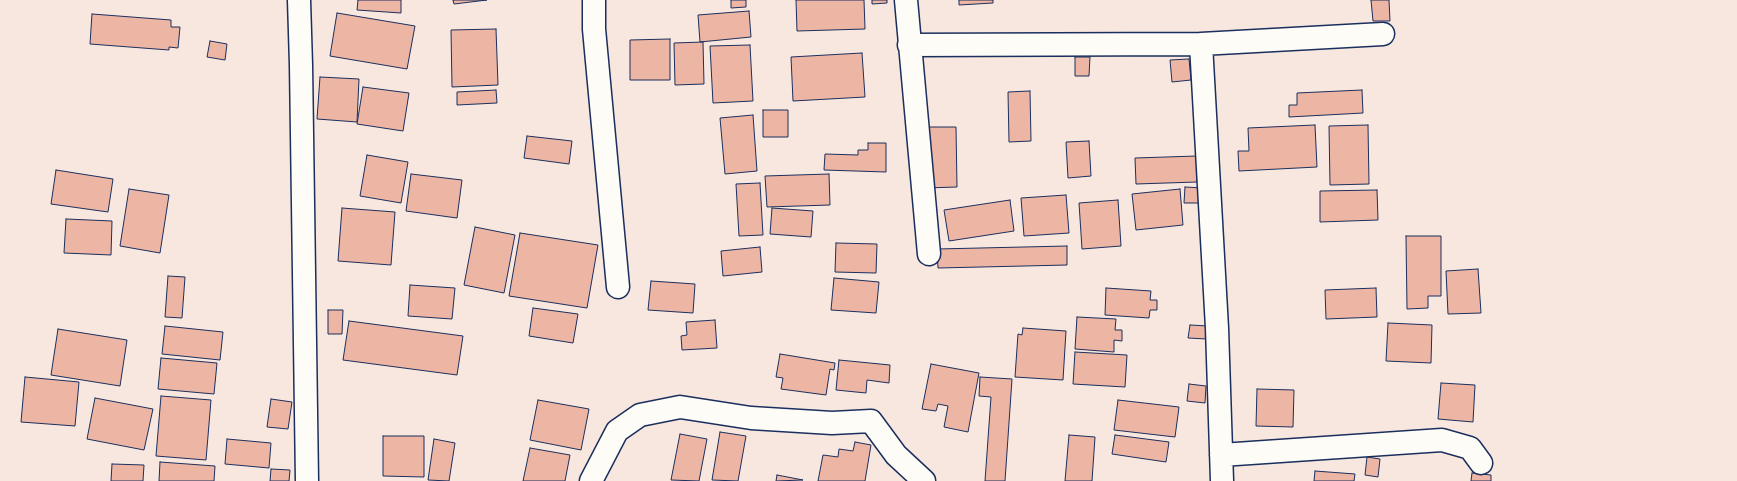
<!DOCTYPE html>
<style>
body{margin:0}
canvas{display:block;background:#f8e7de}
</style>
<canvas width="1737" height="481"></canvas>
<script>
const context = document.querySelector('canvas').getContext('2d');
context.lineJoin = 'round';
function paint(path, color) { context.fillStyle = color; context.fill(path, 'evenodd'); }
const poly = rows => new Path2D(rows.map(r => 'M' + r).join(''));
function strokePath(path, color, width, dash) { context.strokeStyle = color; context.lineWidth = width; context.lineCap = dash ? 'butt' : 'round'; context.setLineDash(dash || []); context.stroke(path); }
const building = poly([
 [358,0,401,0,401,13,357,10,358,0],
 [453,0,487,0,454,4,453,0],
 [731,0,746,0,746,7,731,8,731,0],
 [796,0,864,0,865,29,797,31,796,0],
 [872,0,887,0,887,3,872,4,872,0],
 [959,0,993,0,993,3,959,5,959,0],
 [1371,0,1389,0,1390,21,1373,21,1371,0],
 [749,11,751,37,700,42,698,15,749,11],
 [337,13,415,26,407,69,330,56,337,13],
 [92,14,171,20,171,27,180,27,178,48,169,47,169,50,90,44,92,14],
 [496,29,498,85,452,87,451,30,496,29],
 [670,39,670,80,630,80,630,40,670,39],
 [210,41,227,44,225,60,207,57,210,41],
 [703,42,704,84,675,85,674,43,703,42],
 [750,45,753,101,713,103,710,46,750,45],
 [862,53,865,97,793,101,791,57,862,53],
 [1075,57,1090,57,1089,76,1075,76,1075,57],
 [1189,59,1191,80,1172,82,1170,60,1189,59],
 [320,77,359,79,357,122,317,119,320,77],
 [363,87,409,93,403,131,357,124,363,87],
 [496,90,497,103,457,105,457,92,496,90],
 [1362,90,1363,113,1289,117,1289,105,1297,105,1297,93,1362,90],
 [1030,91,1031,141,1009,142,1008,92,1030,91],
 [763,110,788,110,788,137,763,137,763,110],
 [753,115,757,171,725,174,720,118,753,115],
 [1315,125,1317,167,1239,171,1238,151,1249,151,1248,128,1315,125],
 [1368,125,1369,184,1330,185,1329,126,1368,125],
 [924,127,956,127,957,187,925,188,924,127],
 [527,136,572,141,569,164,524,158,527,136],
 [1089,141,1091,176,1068,178,1066,142,1089,141],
 [868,143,886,143,886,172,824,170,825,154,858,155,858,150,868,150,868,143],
 [367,155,408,162,401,203,360,196,367,155],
 [1197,156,1197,182,1136,184,1135,158,1197,156],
 [56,170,113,179,108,212,51,204,56,170],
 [411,174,462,180,457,218,406,211,411,174],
 [829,174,830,205,767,207,765,176,829,174],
 [760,183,763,235,739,236,736,184,760,183],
 [1185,187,1203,188,1203,203,1184,203,1185,187],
 [129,189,169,195,160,253,120,246,129,189],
 [1180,189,1183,225,1136,230,1132,194,1180,189],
 [1377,190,1378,220,1320,222,1320,191,1377,190],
 [1066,195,1069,233,1024,236,1021,198,1066,195],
 [1010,200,1014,231,949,241,944,210,1010,200],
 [1118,200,1121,246,1082,249,1079,203,1118,200],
 [342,208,395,212,391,265,338,261,342,208],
 [772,208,813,211,811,237,770,234,772,208],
 [66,219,112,221,111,255,64,253,66,219],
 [475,227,515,235,504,293,464,285,475,227],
 [520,233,598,245,587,308,509,296,520,233],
 [1406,236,1441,236,1441,296,1428,296,1428,308,1407,309,1406,236],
 [836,243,877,244,876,273,835,272,836,243],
 [1067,246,1067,265,938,268,937,249,1067,246],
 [760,247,762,272,723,276,721,251,760,247],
 [1478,269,1481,313,1448,314,1446,271,1478,269],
 [168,276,185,277,182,318,165,317,168,276],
 [834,278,879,282,876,313,831,310,834,278],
 [651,281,695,284,693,313,648,310,651,281],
 [410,285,455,288,452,319,408,316,410,285],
 [1106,288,1151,291,1150,300,1157,300,1157,310,1150,310,1149,318,1105,315,1106,288],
 [1376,288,1377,317,1326,319,1325,290,1376,288],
 [533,308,578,314,573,343,529,336,533,308],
 [328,310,343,310,342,334,328,334,328,310],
 [1077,317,1116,319,1115,330,1122,330,1122,341,1114,340,1114,352,1075,349,1077,317],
 [715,320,717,348,682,350,681,336,687,335,686,322,715,320],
 [349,321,463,336,457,375,343,360,349,321],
 [1388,323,1432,325,1431,363,1386,361,1388,323],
 [1190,325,1208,326,1207,339,1188,338,1190,325],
 [165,326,223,332,220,360,162,354,165,326],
 [1023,328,1066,331,1063,380,1015,377,1018,334,1022,335,1023,328],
 [58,329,127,340,120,386,51,375,58,329],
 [1075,352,1127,355,1125,387,1073,384,1075,352],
 [780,354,835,363,834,370,830,369,826,395,781,389,783,378,776,377,780,354],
 [161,358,217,363,214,394,158,389,161,358],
 [839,360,890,365,889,383,867,380,866,393,836,390,839,360],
 [931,364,979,373,968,432,944,427,948,406,938,404,936,411,922,409,931,364],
 [25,377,79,382,75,426,21,422,25,377],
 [980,377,1012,379,1005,481,985,481,991,397,979,396,980,377],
 [1441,383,1475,385,1473,422,1438,419,1441,383],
 [1189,384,1206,386,1205,403,1187,401,1189,384],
 [1257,389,1294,390,1293,427,1256,426,1257,389],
 [161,396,211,400,206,460,156,456,161,396],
 [95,398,153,409,144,450,87,439,95,398],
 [271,399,292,402,288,429,267,427,271,399],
 [538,400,589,409,581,450,530,440,538,400],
 [1118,400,1179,407,1175,437,1114,430,1118,400],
 [720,432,746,436,738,481,712,480,720,432],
 [680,434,707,439,699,481,671,480,680,434],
 [1069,435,1095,437,1092,481,1065,481,1069,435],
 [1115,435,1169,442,1166,462,1112,454,1115,435],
 [383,436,424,436,424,477,383,476,383,436],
 [227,439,271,443,269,468,225,464,227,439],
 [434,439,455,443,449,481,428,480,434,439],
 [855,442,871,445,865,481,818,481,823,455,838,457,839,449,853,451,855,442],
 [530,448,570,455,565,481,523,481,530,448],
 [1367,457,1380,459,1378,477,1365,475,1367,457],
 [160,462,215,466,214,481,159,481,160,462],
 [112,464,144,465,143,481,111,481,112,464],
 [271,469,290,470,289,481,270,481,271,469],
 [1315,471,1355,474,1354,481,1314,481,1315,471],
 [1472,473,1491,475,1491,481,1471,481,1472,473],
 [777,475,803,480,776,481,777,475]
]);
paint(building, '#edb5a4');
strokePath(building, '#1b2f5e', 1);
const minor = poly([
 [299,0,301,65,307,481],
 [594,0,594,29,618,287],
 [906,0,929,254],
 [1201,44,1217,328,1222,481],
 [909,45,1201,44,1383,34],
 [1221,455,1442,440,1470,448,1481,463],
 [591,481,617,431,640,415,680,407,751,418,832,423,871,421,896,455,924,481]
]);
strokePath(minor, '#1b2f5e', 25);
strokePath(minor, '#fdfcf7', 22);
</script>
